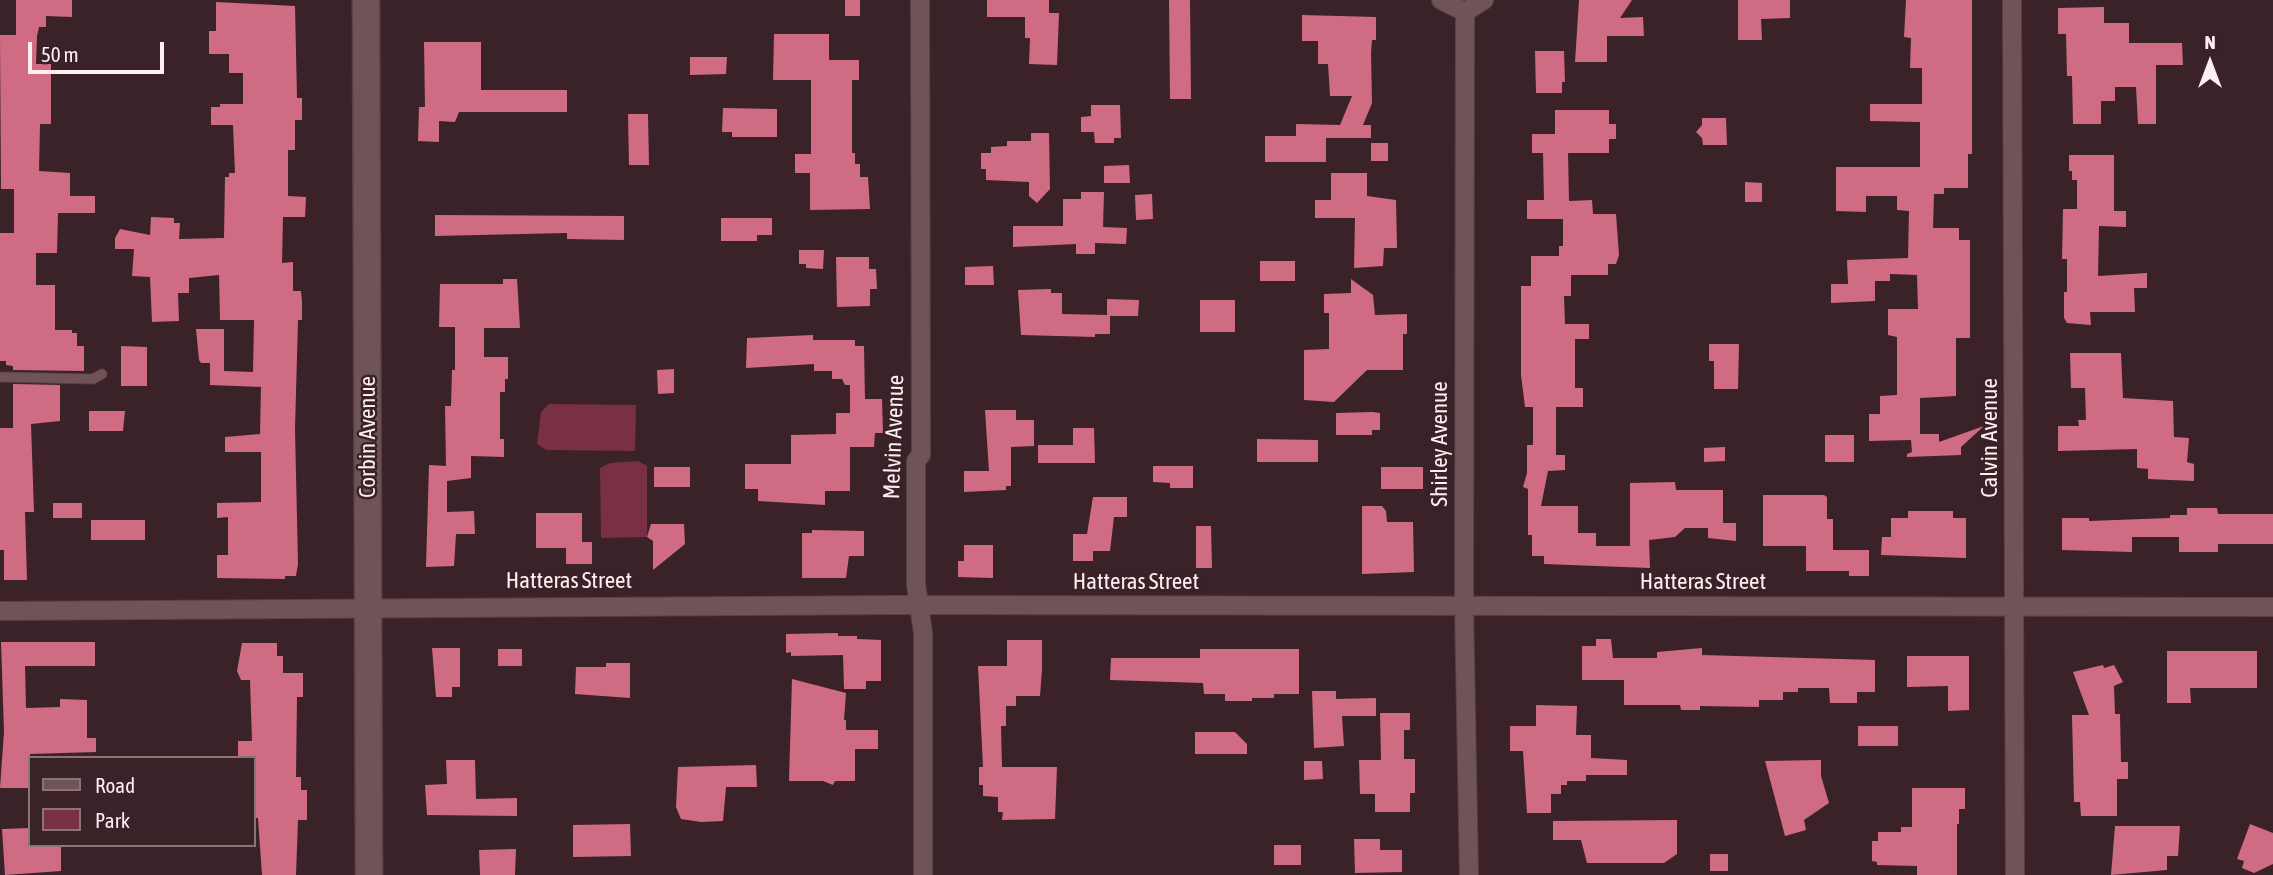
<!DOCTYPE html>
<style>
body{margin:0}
#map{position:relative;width:2273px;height:875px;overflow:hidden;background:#3b2228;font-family:"Asap Condensed",sans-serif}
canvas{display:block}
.legend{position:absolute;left:28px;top:756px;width:228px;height:91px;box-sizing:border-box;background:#3b2228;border:2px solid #897478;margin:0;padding:9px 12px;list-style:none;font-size:21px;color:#fdeff1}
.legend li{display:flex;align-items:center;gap:14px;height:35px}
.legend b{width:35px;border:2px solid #897478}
.north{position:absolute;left:2175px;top:28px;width:70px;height:70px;-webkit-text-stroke:5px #3b2228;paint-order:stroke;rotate:0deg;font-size:19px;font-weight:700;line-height:28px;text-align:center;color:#fdeff1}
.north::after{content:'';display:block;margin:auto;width:24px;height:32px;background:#fdeff1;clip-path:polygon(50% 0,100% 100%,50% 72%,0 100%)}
.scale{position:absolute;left:28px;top:42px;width:136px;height:32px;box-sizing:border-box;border:4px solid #fdeff1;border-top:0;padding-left:9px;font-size:21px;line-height:24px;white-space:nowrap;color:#fdeff1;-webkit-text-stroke:5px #3b2228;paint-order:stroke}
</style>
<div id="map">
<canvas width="2273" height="875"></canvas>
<ul class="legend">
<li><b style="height:9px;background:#705359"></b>Road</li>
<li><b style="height:19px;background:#793044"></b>Park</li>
</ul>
<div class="north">N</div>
<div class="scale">50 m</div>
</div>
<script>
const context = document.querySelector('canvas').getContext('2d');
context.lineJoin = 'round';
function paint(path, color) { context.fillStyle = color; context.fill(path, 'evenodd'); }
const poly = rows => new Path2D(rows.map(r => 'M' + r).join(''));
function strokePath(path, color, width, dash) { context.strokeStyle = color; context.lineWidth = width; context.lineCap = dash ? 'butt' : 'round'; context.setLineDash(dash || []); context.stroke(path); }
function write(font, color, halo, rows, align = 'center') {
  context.font = font + ' "Asap Condensed",sans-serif'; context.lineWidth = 5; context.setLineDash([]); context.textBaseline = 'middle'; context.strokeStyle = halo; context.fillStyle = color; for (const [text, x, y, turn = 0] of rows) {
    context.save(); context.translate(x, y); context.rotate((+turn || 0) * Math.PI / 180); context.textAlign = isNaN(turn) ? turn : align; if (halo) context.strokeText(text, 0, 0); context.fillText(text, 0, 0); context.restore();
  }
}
paint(poly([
 [549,404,636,405,635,451,546,450,537,444,541,412],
 [638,461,647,466,647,537,601,538,600,468,610,463]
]), '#793044');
paint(poly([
 [16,0,72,0,72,17,46,16,46,27,39,27,37,36,36,64,51,64,51,124,40,124,39,171,70,173,70,196,95,196,95,213,58,213,57,253,36,253,36,285,55,285,55,330,72,330,72,333,77,333,77,346,84,346,84,371,13,370,13,366,6,365,6,361,0,361,0,233,14,233,14,189,1,189,0,35,16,35],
 [845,0,860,0,860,16,845,16],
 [987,0,1049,0,1049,13,1059,13,1057,65,1029,64,1030,38,1025,38,1025,17,987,17],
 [1169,0,1190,0,1191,99,1170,99],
 [1579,0,1632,0,1620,18,1643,17,1644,36,1607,36,1607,62,1575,62],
 [1738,0,1790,0,1790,18,1761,19,1762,40,1738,40],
 [1906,0,1972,0,1972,154,1968,154,1968,188,1944,188,1944,194,1934,194,1933,228,1959,228,1959,240,1970,240,1970,338,1956,338,1956,396,1920,398,1920,434,1939,434,1939,442,1984,426,1961,447,1961,455,1907,457,1907,454,1912,452,1911,440,1869,441,1869,414,1880,414,1880,396,1897,395,1897,337,1888,335,1888,309,1918,309,1917,275,1890,274,1890,281,1875,281,1875,301,1831,303,1831,284,1848,284,1847,260,1908,258,1909,211,1897,210,1897,196,1866,196,1866,212,1836,211,1836,167,1920,167,1920,122,1870,121,1870,104,1922,104,1922,68,1910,68,1911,38,1904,37],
 [216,2,295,6,297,98,302,98,302,120,295,120,295,150,288,150,288,196,306,197,305,217,283,217,282,263,293,262,293,291,301,291,302,301,302,320,298,320,295,429,298,564,296,576,285,576,285,579,217,578,217,555,228,555,228,517,217,518,217,503,261,502,261,452,225,452,225,437,260,434,261,387,210,385,210,363,201,363,199,360,196,329,224,329,224,371,253,372,254,320,220,320,219,275,189,278,189,293,178,293,179,321,152,322,150,277,132,276,134,249,115,249,115,238,120,229,150,235,151,217,174,218,174,223,180,223,179,239,224,238,225,177,229,177,229,173,235,173,233,125,211,125,211,107,220,107,220,104,243,104,243,73,229,73,229,54,209,54,209,31,216,31],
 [2104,7,2104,23,2129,23,2129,43,2182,43,2183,65,2156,65,2156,124,2138,124,2136,87,2115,87,2115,101,2101,101,2101,124,2073,124,2072,76,2067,76,2066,34,2058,34,2058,8],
 [1302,15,1376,17,1376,40,1372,40,1371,53,1372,103,1363,125,1371,125,1371,138,1326,138,1326,162,1265,162,1265,136,1296,136,1296,124,1340,125,1352,96,1330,96,1328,64,1318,64,1318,41,1302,41],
 [774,34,829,34,829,60,859,60,859,80,852,80,852,153,855,153,855,164,860,164,860,177,868,177,870,209,810,210,810,173,795,173,795,154,811,154,811,80,773,80],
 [424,42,481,42,481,90,567,90,567,112,459,112,455,122,439,121,439,142,418,141,419,107,425,107],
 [1535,51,1564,51,1565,82,1562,82,1562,93,1536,93],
 [690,57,727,57,726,74,690,75],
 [1091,105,1120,105,1121,138,1114,138,1114,143,1095,143,1094,132,1081,132,1081,117,1091,116],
 [723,108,777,109,777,137,732,137,732,132,722,132],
 [1555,110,1609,110,1609,124,1616,124,1616,139,1609,139,1609,153,1568,153,1569,201,1592,200,1593,214,1616,214,1619,255,1616,264,1608,264,1608,275,1571,275,1571,296,1564,296,1565,324,1589,324,1589,339,1575,339,1575,388,1583,388,1583,407,1556,407,1556,455,1565,455,1565,470,1548,471,1541,506,1578,506,1578,533,1596,533,1596,546,1630,546,1630,483,1675,482,1676,490,1723,490,1723,523,1736,523,1736,541,1708,538,1708,528,1685,528,1675,537,1649,540,1650,568,1544,564,1544,556,1532,556,1532,535,1528,535,1528,489,1523,487,1527,473,1527,445,1533,445,1533,407,1525,407,1521,375,1521,286,1531,286,1531,256,1559,256,1559,246,1563,246,1563,219,1527,219,1527,200,1544,200,1543,153,1532,153,1532,134,1555,134],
 [628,114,648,114,649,165,629,165],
 [1702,118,1726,118,1727,145,1703,145,1702,138,1696,132,1702,125],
 [1031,133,1049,133,1050,189,1037,203,1029,196,1029,182,986,180,986,169,981,169,981,153,991,153,991,147,1007,146,1007,141,1031,141],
 [1371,143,1388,143,1388,161,1371,161],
 [2069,155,2114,155,2114,211,2126,211,2126,227,2099,226,2098,276,2147,273,2147,288,2134,288,2135,312,2090,312,2091,325,2067,323,2064,318,2064,292,2067,292,2067,259,2062,259,2063,209,2077,209,2077,180,2072,180,2072,171,2069,171],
 [1129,165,1130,183,1104,183,1104,166],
 [1331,173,1367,173,1367,196,1396,200,1397,248,1384,248,1383,266,1354,268,1355,218,1315,218,1315,200,1331,200],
 [1745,182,1762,183,1762,202,1745,202],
 [1081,192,1104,192,1103,227,1127,228,1126,244,1095,243,1095,254,1076,254,1076,244,1013,247,1013,226,1063,226,1063,199,1081,199],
 [1152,194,1153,219,1136,220,1135,195],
 [435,215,624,216,624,240,567,239,567,233,435,236],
 [721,218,772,218,772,235,757,235,757,241,721,241],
 [799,250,824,250,823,269,806,268,806,264,799,264],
 [836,257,869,257,869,269,876,269,877,289,870,289,870,306,837,307],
 [1260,261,1295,261,1295,281,1260,281],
 [993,266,994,285,965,285,965,267],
 [503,279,517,279,520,328,484,328,484,357,508,357,508,379,505,379,505,392,500,392,500,439,504,439,504,457,471,456,471,478,447,481,447,512,474,511,475,534,456,534,454,566,426,567,429,465,446,466,445,406,451,406,452,370,455,370,455,327,439,327,440,284,503,284],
 [1351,279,1373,295,1375,315,1407,314,1407,334,1403,334,1403,370,1367,370,1334,402,1304,400,1304,350,1329,349,1329,313,1324,313,1324,294,1351,293],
 [1051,289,1051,293,1062,293,1062,314,1107,315,1107,299,1139,300,1138,316,1110,316,1110,334,1095,334,1095,337,1021,335,1018,290],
 [1200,300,1235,300,1235,332,1200,332],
 [813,335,813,340,855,340,855,346,864,346,865,399,882,399,883,433,875,433,874,447,850,447,850,491,825,491,825,505,758,501,758,489,745,489,745,464,791,464,791,435,836,434,836,413,850,413,850,385,845,385,842,379,832,379,832,371,814,371,814,364,746,368,747,338],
 [1709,344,1739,344,1738,389,1714,389,1714,361,1709,361],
 [121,346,147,347,147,386,121,386],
 [2070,353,2121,353,2123,398,2173,401,2174,437,2189,438,2187,462,2194,464,2194,481,2148,479,2148,469,2137,468,2137,449,2058,451,2058,426,2079,426,2078,420,2086,420,2085,388,2071,388],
 [674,369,674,393,658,394,657,370],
 [13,384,60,385,60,421,31,424,34,512,25,512,27,580,4,580,4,550,0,550,0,428,13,428],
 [985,410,1016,410,1016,420,1034,420,1034,446,1011,447,1011,486,1006,486,1006,490,964,492,964,471,989,471],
 [89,411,125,411,123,431,89,431],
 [1372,412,1380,413,1380,430,1372,430,1372,435,1336,435,1336,413],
 [1073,428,1094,428,1095,463,1038,463,1038,445,1073,445],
 [1825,435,1854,435,1854,462,1825,462],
 [1257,439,1318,440,1318,462,1257,462],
 [1725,447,1725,461,1704,462,1704,448],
 [1153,466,1193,466,1193,488,1170,488,1170,483,1153,482],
 [654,467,690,467,690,487,654,487],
 [1381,467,1423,467,1423,489,1381,489],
 [1763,495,1824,495,1827,497,1827,519,1833,519,1833,550,1869,550,1869,576,1849,576,1849,571,1806,571,1806,546,1763,546],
 [1093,497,1127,497,1127,517,1114,517,1110,551,1093,551,1093,561,1073,561,1073,534,1087,534],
 [53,503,82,503,82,518,53,518],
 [1362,506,1382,506,1386,511,1387,522,1413,522,1414,572,1362,574],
 [2187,508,2217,508,2218,514,2273,514,2273,544,2218,544,2218,552,2179,552,2179,537,2132,537,2132,552,2062,550,2062,518,2089,518,2089,521,2170,518,2170,515,2187,515],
 [1908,511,1953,511,1953,518,1966,518,1966,558,1881,555,1882,537,1891,537,1891,518,1908,518],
 [536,513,582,513,582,542,592,542,592,564,566,564,566,548,536,548],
 [91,520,145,520,145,540,91,540],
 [651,524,684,524,685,544,653,570,653,541,647,537],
 [1196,526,1211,526,1212,568,1196,568],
 [812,530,864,531,864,556,849,556,846,578,802,578,802,533,812,533],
 [964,545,993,545,993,578,958,577,958,561,964,561],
 [838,633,838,636,857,636,857,639,881,640,881,681,866,681,866,689,844,689,843,655,791,656,791,652,786,653,786,634],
 [1596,639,1611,639,1613,658,1657,658,1657,652,1702,648,1702,655,1875,660,1875,692,1857,692,1857,703,1830,703,1829,688,1798,688,1798,692,1783,692,1783,700,1759,700,1759,707,1700,706,1700,710,1681,710,1680,705,1624,705,1624,680,1582,680,1582,646,1596,646],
 [1007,640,1042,640,1042,670,1040,696,1016,696,1016,706,1006,706,1006,726,1001,726,1002,767,1057,767,1055,819,1002,820,1003,812,998,812,998,797,983,796,983,785,979,785,979,767,983,767,978,666,1007,666],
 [1,642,95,642,95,666,25,666,26,708,60,707,60,699,87,700,87,738,96,738,96,752,30,754,30,788,0,788,4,732],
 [242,643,277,643,277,656,283,656,283,673,303,673,303,697,297,697,296,777,301,777,301,790,307,790,307,820,298,820,296,875,262,875,258,818,254,818,254,758,238,757,238,741,252,741,250,680,241,680,237,671],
 [432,648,460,648,460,687,452,687,452,697,436,697],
 [498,649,522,649,522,666,498,666],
 [1200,649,1299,649,1299,694,1274,694,1274,698,1252,698,1252,701,1225,701,1225,694,1204,694,1203,683,1110,680,1111,658,1200,658],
 [2167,651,2257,651,2257,688,2190,688,2191,703,2167,703],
 [1907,656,1969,656,1969,710,1948,711,1948,686,1907,687],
 [606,663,630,663,630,698,575,694,576,667,606,667],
 [2103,665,2104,668,2114,665,2123,682,2114,686,2115,714,2120,714,2121,762,2128,762,2128,779,2117,779,2117,816,2081,816,2080,802,2074,802,2072,715,2089,715,2073,672],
 [792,679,846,693,844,720,846,720,846,730,878,730,878,749,855,749,855,781,835,781,833,785,823,781,789,781],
 [1312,691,1336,691,1336,699,1376,698,1376,716,1342,716,1344,746,1314,748],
 [1536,705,1577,706,1576,735,1591,735,1591,758,1627,760,1627,775,1586,775,1586,781,1567,781,1567,785,1561,785,1561,794,1551,794,1551,813,1527,813,1523,751,1510,751,1510,726,1536,726],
 [1380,713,1410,713,1410,730,1404,730,1404,759,1415,759,1415,793,1410,793,1410,812,1375,812,1375,794,1360,794,1359,760,1381,760],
 [1858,726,1898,726,1898,746,1858,746],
 [1195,732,1235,732,1247,744,1247,754,1195,754],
 [446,760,475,760,476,799,517,798,517,816,427,815,425,785,447,784],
 [1821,760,1821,776,1829,803,1804,820,1806,830,1785,836,1765,761],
 [1304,761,1322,761,1323,779,1304,780],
 [756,765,757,787,726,787,723,821,701,822,681,819,676,807,678,767],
 [1912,788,1965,788,1965,809,1959,809,1959,824,1957,824,1957,875,1917,875,1917,866,1877,865,1877,862,1872,861,1872,841,1878,841,1878,832,1901,832,1901,827,1912,827],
 [1677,820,1677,854,1664,863,1587,863,1581,840,1553,840,1553,821],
 [630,824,631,856,573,857,573,825],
 [2250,824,2273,833,2273,864,2254,873,2242,868,2244,861,2237,859],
 [2115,826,2180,826,2178,856,2167,856,2167,870,2111,875],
 [30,828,30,845,61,845,61,871,5,875,2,829],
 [1354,839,1380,839,1380,850,1402,850,1402,872,1355,873],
 [1274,845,1301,845,1301,865,1274,865],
 [516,849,515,875,480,875,479,850],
 [1710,854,1728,854,1728,871,1710,871]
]), '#cf6c84');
const lane = poly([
 [0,377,93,379,102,374]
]);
const street = poly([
 [920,0,921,455,916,461,916,584,923,633,923,875],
 [1441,0,1465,12],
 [2012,0,2015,875],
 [1465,12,1464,606,1469,875],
 [1465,12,1484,0],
 [0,611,894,605,2273,607]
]);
const secondary = poly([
 [366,0,369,875]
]);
strokePath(lane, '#564246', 11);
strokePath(street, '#564246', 20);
strokePath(secondary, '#564246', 29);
strokePath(lane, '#705359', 9);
strokePath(street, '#705359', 18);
strokePath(secondary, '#705359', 26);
write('23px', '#fdeff1', '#3b2228', [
 ["Corbin Avenue",368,437,-90],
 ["Melvin Avenue",894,437,-88],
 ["Calvin Avenue",1990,438,-90],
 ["Shirley Avenue",1440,444,-90],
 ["Hatteras Street",569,581],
 ["Hatteras Street",1136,582],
 ["Hatteras Street",1703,582]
]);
</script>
